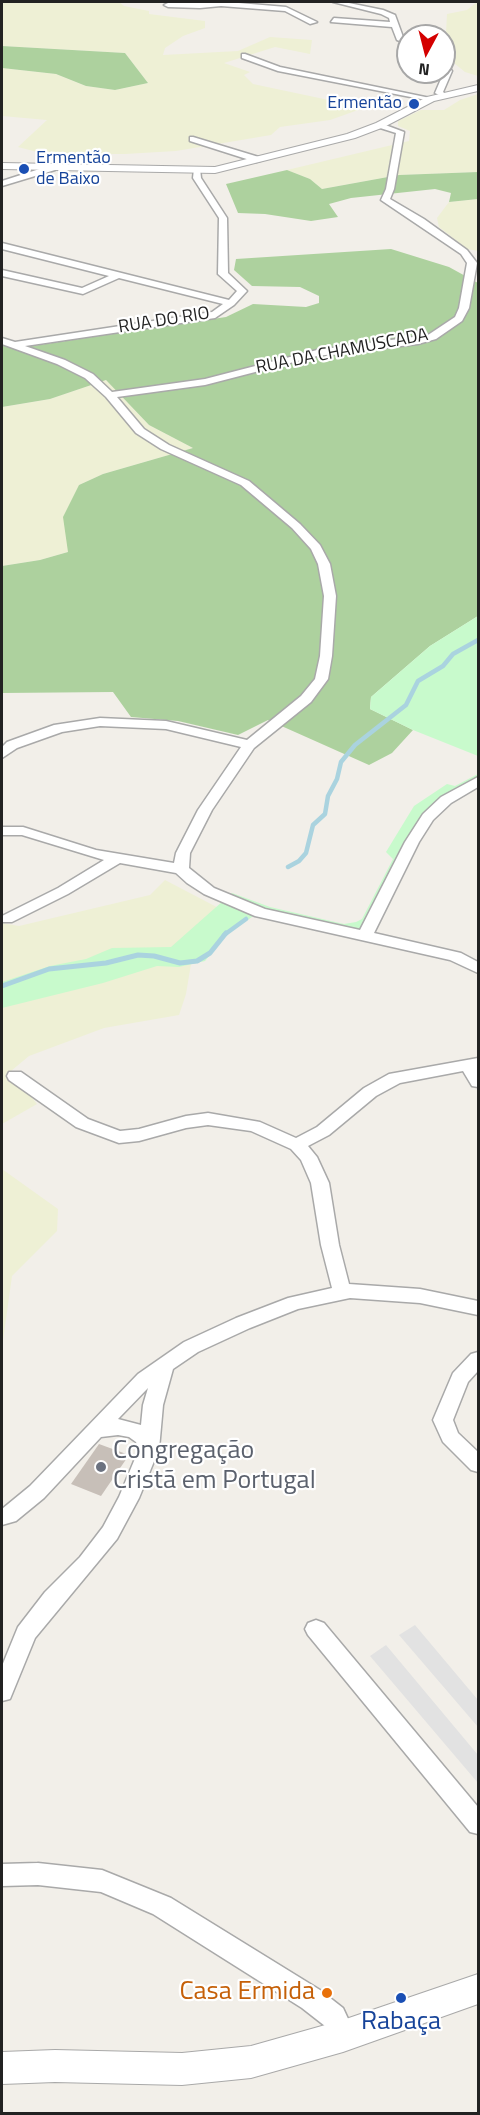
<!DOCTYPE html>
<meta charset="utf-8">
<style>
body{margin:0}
#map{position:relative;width:480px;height:2115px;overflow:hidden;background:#f2efe9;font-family:"Titillium Web",sans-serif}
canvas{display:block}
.frame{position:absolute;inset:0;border:3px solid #222;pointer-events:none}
.north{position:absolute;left:396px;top:24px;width:60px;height:60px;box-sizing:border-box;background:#fff;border:2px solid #a7a7a7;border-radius:50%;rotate:187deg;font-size:16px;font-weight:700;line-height:24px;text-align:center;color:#222}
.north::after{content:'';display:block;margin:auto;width:21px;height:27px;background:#d40000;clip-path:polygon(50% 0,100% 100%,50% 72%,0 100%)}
</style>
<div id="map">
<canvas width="480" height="2115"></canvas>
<div class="frame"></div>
<div class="north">N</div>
</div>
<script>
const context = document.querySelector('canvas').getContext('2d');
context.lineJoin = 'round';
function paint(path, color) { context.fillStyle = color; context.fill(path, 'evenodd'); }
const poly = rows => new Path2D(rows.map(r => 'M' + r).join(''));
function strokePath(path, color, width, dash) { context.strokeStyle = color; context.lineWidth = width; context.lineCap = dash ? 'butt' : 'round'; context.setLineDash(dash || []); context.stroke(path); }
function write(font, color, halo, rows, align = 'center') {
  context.font = font + ' "Titillium Web",sans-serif'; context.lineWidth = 4.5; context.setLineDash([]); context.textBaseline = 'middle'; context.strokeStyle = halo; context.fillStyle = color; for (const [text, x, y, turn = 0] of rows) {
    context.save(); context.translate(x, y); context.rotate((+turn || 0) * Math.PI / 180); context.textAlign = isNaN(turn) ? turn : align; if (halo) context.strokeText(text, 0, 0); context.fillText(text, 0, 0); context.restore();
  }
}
paint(poly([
 [2,2,119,2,124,6,149,11,149,14,205,21,205,28,183,36,165,48,163,55,238,51,270,37,312,40,310,54,275,47,224,63,250,72,244,75,253,84,357,106,361,109,330,120,280,127,271,135,176,151,125,154,45,154,18,147,47,120,2,116,2,68,56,74,86,86,115,90,148,83,125,53,2,46],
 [477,2,478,2,478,76,465,72,444,55,444,36,409,36,409,33,446,33,447,14,467,10],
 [478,94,478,172,399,175,322,189,310,179,287,170,409,141,410,131,398,126,398,121,421,110,444,110,460,100],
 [478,199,478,251,467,249,439,227,437,218,449,202],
 [106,380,149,425,193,448,103,474,79,485,68,552,40,560,2,566,2,407,50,399],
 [165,880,230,914,192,958,186,994,179,1015,104,1028,29,1056,11,1071,37,1104,2,1124,2,923,19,926,150,895],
 [2,1169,58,1209,57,1231,12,1276,2,1348]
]), '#eef0d5');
paint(poly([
 [2,46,125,53,148,83,115,90,86,86,56,74,2,68],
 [287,170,310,179,322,189,399,175,478,172,478,199,449,202,451,193,435,189,351,198,329,204,338,217,311,221,265,214,238,213,226,184],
 [391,249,449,267,478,283,478,616,430,646,371,697,370,709,413,730,392,753,369,765,268,720,238,735,178,721,131,717,113,692,2,693,2,566,40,560,68,552,63,517,79,485,103,474,193,448,149,425,106,380,50,399,2,407,2,343,19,348,226,317,253,304,306,307,319,303,319,296,300,287,252,286,234,270,236,259]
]), '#add19e');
paint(poly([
 [478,616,478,756,413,730,370,709,371,697,430,646],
 [478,774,478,781,430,809,406,839,410,852,368,924,360,929,348,930,262,910,226,935,205,961,179,967,157,966,103,983,2,1008,2,982,50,966,86,959,112,948,171,947,232,893,270,907,344,924,356,922,362,919,393,859,386,852,414,806,447,784,455,786]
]), '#c8facc');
paint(poly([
 [415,1625,478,1700,478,1727,399,1635],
 [386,1645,478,1755,478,1783,370,1656]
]), '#e2e2e2');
strokePath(poly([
 [288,867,299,861,306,853,313,825,325,814,328,796,337,779,341,762,355,745,406,705,418,681,443,666,453,654,478,640],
 [224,935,246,919]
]), '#aad3df', 4.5);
strokePath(poly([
 [2,986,49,969,106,963,138,955,154,956,180,963,197,961,210,953,226,933]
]), '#aad3df', 5);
paint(poly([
 [99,1444,129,1455,101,1496,71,1484]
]), '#c7bfb8');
const minor = poly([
 [227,2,286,7,317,22,310,24,285,11,221,6,200,8,168,7,164,5,168,3,227,2],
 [333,2,344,2,383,10,395,15,403,37,408,39,408,44,397,40,392,27,331,22,334,18,390,22,389,18,381,14,333,2],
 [245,54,280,67,435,99,431,101,278,71,242,58,242,54,245,54],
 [444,61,452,71,443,92,447,95,443,97,435,93,444,72,444,61],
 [380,123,404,132,394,189,390,199,424,219,467,250,477,263,469,308,462,321,436,339,418,344,317,356,205,385,117,397,144,429,169,445,249,481,300,524,320,545,330,564,336,596,332,656,328,679,311,702,254,748,212,810,190,853,189,868,214,888,265,909,360,930,405,842,423,814,441,797,478,777,478,787,451,803,433,820,419,842,374,933,461,953,478,962,478,973,450,960,255,916,204,894,187,883,176,873,120,863,68,894,12,922,2,922,2,916,58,888,104,860,22,835,2,835,2,827,23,827,96,850,174,863,176,853,198,810,241,747,166,729,100,726,62,732,17,748,2,758,2,747,7,742,54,725,100,718,166,721,247,740,301,696,315,679,320,656,324,596,318,564,311,549,292,528,241,485,161,449,136,433,106,397,85,378,57,364,2,344,2,338,15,342,212,312,223,304,119,278,83,294,2,276,2,270,82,288,109,276,2,249,2,243,229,300,237,291,218,274,219,218,193,178,194,169,200,169,201,178,227,218,228,273,247,291,234,305,215,318,25,346,65,360,93,374,112,392,205,379,317,350,428,335,455,317,459,308,467,263,461,254,381,200,386,189,396,133,377,127,376,125,380,123],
 [193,137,262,158,263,160,256,162,190,141,190,137,193,137],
 [52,165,55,166,55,170,2,186,2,181,52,165],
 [478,1058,478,1087,472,1086,463,1071,400,1083,376,1096,329,1135,308,1146,317,1157,329,1183,339,1245,349,1284,420,1289,478,1301,478,1315,420,1303,350,1298,298,1309,250,1328,198,1352,173,1369,163,1405,159,1449,139,1498,117,1539,35,1638,10,1699,2,1701,2,1666,18,1627,45,1592,80,1557,103,1527,119,1497,139,1449,136,1442,129,1437,118,1435,101,1437,44,1498,16,1521,2,1525,2,1509,30,1486,138,1374,184,1342,236,1318,288,1298,332,1288,321,1245,311,1183,301,1160,291,1149,251,1131,208,1125,186,1128,139,1141,119,1143,76,1127,9,1080,7,1076,9,1072,21,1072,88,1119,120,1131,139,1129,186,1116,208,1113,260,1122,296,1138,317,1127,364,1088,389,1074,478,1058],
 [148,1388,143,1405,141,1425,118,1419,148,1388],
 [478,1352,478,1371,468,1382,453,1420,458,1433,478,1452,478,1472,471,1470,443,1442,433,1420,453,1373,471,1354,478,1352],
 [316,1620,324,1623,478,1807,478,1834,470,1832,308,1635,305,1629,308,1623,316,1620],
 [38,1863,102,1870,171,1898,320,1990,343,2008,356,2036,352,2045,343,2048,334,2045,325,2026,302,2008,153,1914,101,1892,38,1885,2,1886,2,1864,38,1863]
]);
const tertiary = poly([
 [478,85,478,91,434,101,384,127,355,138,215,173,2,169,2,163,215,167,347,134,376,123,427,97,478,85],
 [478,1974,478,2004,343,2052,251,2078,182,2085,55,2082,2,2084,2,2052,55,2050,182,2053,251,2046,343,2020,478,1974]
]);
strokePath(minor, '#a9a9a9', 3);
strokePath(tertiary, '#a9a9a9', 2);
paint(minor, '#fff');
paint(tertiary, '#fff');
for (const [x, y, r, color] of [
 [414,104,6,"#1a4fb4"],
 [24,169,6,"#1a4fb4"],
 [101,1467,6,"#6b7280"],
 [327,1993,6,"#e8710a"],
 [401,1998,6,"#1a4fb4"]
]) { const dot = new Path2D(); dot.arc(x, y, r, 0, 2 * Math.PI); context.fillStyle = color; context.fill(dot); strokePath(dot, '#fff', 2); }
write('18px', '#164399', '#fff', [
 ["Ermentão",402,104],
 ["Ermentão",36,159,"left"],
 ["de Baixo",36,180,"left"]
], 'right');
write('18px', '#222', '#fff', [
 ["RUA DO RIO",164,321,-9],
 ["RUA DA CHAMUSCADA",342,352,-11]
]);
write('26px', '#5b616d', '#fff', [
 ["Congregação",113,1452],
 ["Cristã em Portugal",113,1482]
], 'left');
write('26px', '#c56008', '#fff', [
 ["Casa Ermida",315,1993]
], 'right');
write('26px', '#164399', '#fff', [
 ["Rabaça",401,2023]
]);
</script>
